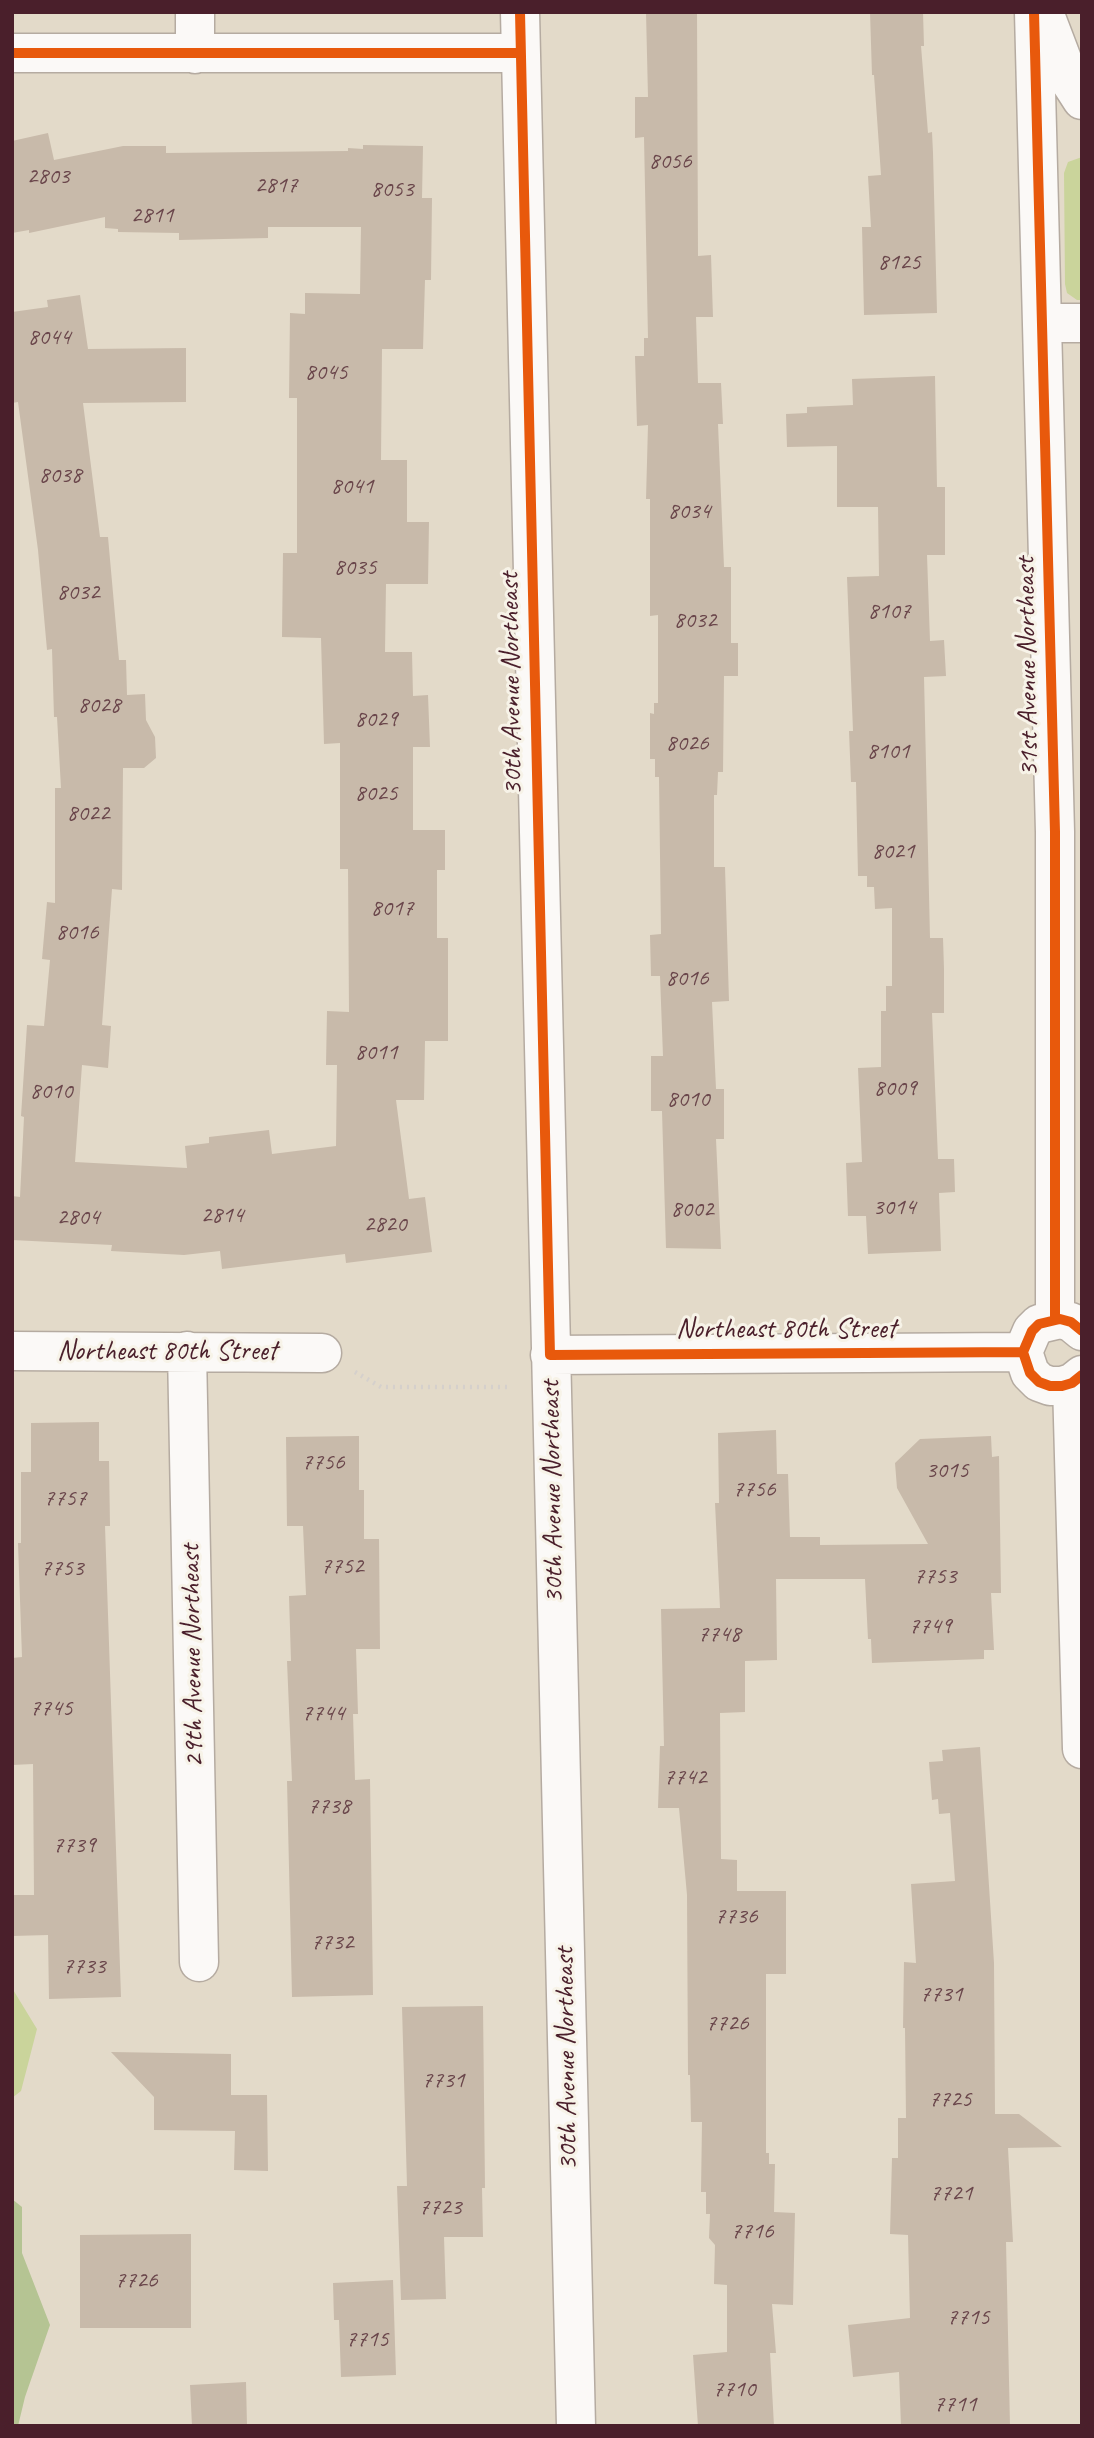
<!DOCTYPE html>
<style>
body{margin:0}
#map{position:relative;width:1094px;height:2438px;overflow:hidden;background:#e3dac9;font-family:Caveat,sans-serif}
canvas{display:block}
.frame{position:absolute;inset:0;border:14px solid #4a1f2b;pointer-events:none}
</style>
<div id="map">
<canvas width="1094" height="2438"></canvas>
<div class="frame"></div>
</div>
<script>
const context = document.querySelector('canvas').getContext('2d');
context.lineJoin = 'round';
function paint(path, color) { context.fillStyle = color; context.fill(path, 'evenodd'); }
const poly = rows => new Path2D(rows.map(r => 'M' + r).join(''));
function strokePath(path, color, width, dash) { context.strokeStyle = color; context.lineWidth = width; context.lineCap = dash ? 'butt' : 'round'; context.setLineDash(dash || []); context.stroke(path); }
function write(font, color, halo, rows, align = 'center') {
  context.font = font + ' Caveat,sans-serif'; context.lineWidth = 6; context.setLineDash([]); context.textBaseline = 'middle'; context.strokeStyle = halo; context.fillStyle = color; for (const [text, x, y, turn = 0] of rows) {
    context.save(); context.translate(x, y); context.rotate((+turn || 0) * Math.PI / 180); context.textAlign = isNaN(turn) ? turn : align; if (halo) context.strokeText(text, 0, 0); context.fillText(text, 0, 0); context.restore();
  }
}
paint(poly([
 [1082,157,1082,300,1077,300,1067,293,1065,284,1064,173,1068,162],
 [12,1988,37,2029,21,2091,12,2098]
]), '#cad49b');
paint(poly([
 [12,2199,22,2207,22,2253,50,2325,25,2397,18,2426,12,2426]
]), '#b5c493');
paint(poly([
 [646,12,697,12,698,256,711,255,713,317,696,317,698,383,721,383,723,424,718,424,724,567,731,567,731,643,738,643,738,676,724,676,723,772,718,772,717,795,714,795,714,867,725,867,729,1001,712,1002,716,1089,724,1089,724,1139,716,1139,721,1249,666,1248,662,1111,651,1111,651,1056,663,1056,660,976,651,976,650,935,661,934,659,777,655,777,655,759,650,759,650,713,654,714,654,703,658,703,658,615,650,616,650,499,646,499,648,425,637,426,635,356,644,356,644,338,648,338,644,137,635,138,635,97,648,97],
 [870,12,923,12,924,46,921,46,928,133,932,132,933,153,937,313,864,315,862,227,871,227,868,176,881,175,874,75,872,75],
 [48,133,54,160,123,146,166,146,166,153,348,151,348,148,363,149,363,145,423,146,422,198,432,198,431,280,425,280,423,349,382,349,381,460,407,460,407,522,429,522,428,584,386,584,385,652,412,652,413,696,428,695,430,747,413,747,413,830,445,830,445,870,437,870,437,938,448,938,448,1041,425,1041,424,1100,396,1100,409,1199,425,1197,432,1252,346,1263,345,1254,222,1269,220,1251,184,1255,111,1251,112,1245,12,1240,12,1196,20,1197,24,1117,21,1116,27,1025,44,1026,50,960,42,959,47,902,55,903,55,788,61,788,57,717,54,717,52,649,47,650,38,550,18,402,12,403,12,312,48,307,47,300,80,295,88,349,186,348,186,402,83,403,100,537,108,537,119,660,126,660,127,695,145,694,146,720,155,737,156,758,144,768,123,768,122,890,112,889,102,1025,111,1026,108,1068,82,1065,75,1162,187,1168,185,1146,209,1143,209,1137,269,1130,272,1154,336,1146,337,1065,326,1065,327,1011,349,1012,348,869,340,869,340,743,324,744,321,638,282,637,283,553,297,553,297,398,289,398,290,313,305,314,305,293,360,294,361,227,268,227,268,238,179,240,179,233,118,232,118,229,105,228,105,217,29,233,29,230,12,233,12,141],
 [935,376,937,487,945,487,945,555,927,555,930,641,944,640,946,676,924,677,930,938,943,938,944,969,944,1013,932,1013,938,1159,954,1159,955,1192,939,1193,941,1251,868,1254,866,1216,848,1216,846,1163,862,1162,858,1068,881,1067,881,1011,886,1011,886,986,892,986,892,908,875,909,874,887,867,887,867,876,858,876,856,782,851,782,849,731,853,731,847,577,879,576,878,507,837,507,837,446,787,447,786,414,807,413,807,407,853,405,852,379],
 [99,1422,99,1461,109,1461,110,1526,105,1526,121,1997,49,1999,48,1935,12,1936,12,1895,34,1895,33,1764,12,1765,12,1658,22,1657,18,1543,21,1543,21,1472,31,1472,31,1423],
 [776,1430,777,1474,788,1474,790,1537,820,1537,820,1545,928,1544,897,1488,895,1463,920,1439,991,1436,992,1457,999,1456,1001,1593,991,1593,994,1650,984,1650,984,1659,872,1663,871,1639,868,1639,865,1579,776,1579,777,1660,745,1661,745,1712,720,1713,721,1859,737,1860,737,1891,786,1891,786,1974,766,1974,766,2153,769,2153,769,2164,775,2164,774,2212,795,2213,793,2305,772,2304,776,2353,770,2353,774,2426,698,2426,693,2355,727,2352,727,2285,714,2284,715,2245,709,2238,710,2214,706,2214,706,2192,701,2192,702,2122,691,2122,690,2075,688,2075,687,1895,679,1808,658,1808,660,1746,664,1746,661,1609,720,1608,715,1503,719,1503,718,1433],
 [359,1436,359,1490,364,1490,364,1539,379,1539,380,1649,356,1649,358,1714,353,1714,355,1780,370,1779,373,1995,292,1997,287,1781,292,1781,287,1661,291,1661,289,1596,306,1595,303,1526,287,1526,286,1437],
 [980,1747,994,1963,995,2114,1019,2114,1062,2147,1008,2148,1013,2242,1006,2242,1010,2426,901,2426,899,2372,853,2377,848,2325,910,2318,908,2235,890,2234,892,2158,898,2158,898,2118,906,2118,905,2028,903,2028,904,1962,916,1963,911,1884,955,1881,950,1813,939,1814,938,1799,932,1800,929,1762,943,1761,942,1750],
 [483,2006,485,2188,482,2188,483,2237,444,2237,446,2299,401,2300,397,2186,407,2186,402,2007],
 [111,2052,231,2054,231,2095,267,2095,268,2171,234,2170,235,2131,154,2130,154,2097],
 [191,2234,191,2328,80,2328,80,2235],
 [393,2280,396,2375,341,2377,339,2320,334,2320,333,2283],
 [246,2382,247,2426,192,2426,190,2385]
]), '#c8baaa');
const minor = poly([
 [195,12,195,54],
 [520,12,576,2426],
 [1034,12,1055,832,1055,1320],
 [1044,12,1071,83,1082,100],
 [12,53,519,53],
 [1043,323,1082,323],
 [1082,1331,1071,1322,1060,1319,1039,1324,1032,1331,1023,1352,1030,1373,1039,1382,1050,1386,1062,1386,1072,1383,1082,1375],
 [12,1351,322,1353],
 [187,1351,199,1962],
 [550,1355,1023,1352],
 [1072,1383,1082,1749]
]);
strokePath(minor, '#b5aba1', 41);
strokePath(poly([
 [355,1372,381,1387,511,1387]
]), '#d5d0cc', 4.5, [2, 5]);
strokePath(minor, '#fbf9f7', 38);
strokePath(poly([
 [520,12,550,1355,1023,1352],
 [1034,12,1055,832,1055,1320],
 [12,53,519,53],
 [1082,1331,1071,1322,1060,1319,1039,1324,1032,1331,1023,1352,1030,1373,1039,1382,1050,1386,1062,1386,1072,1383,1082,1375]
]), '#e8590c', 10);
write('24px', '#6a464b', null, [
 ["8056",670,162],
 ["2803",48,177],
 ["2817",276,186],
 ["8053",392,190],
 ["2811",152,216],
 ["8125",899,263],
 ["8044",49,338],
 ["8045",326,373],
 ["8038",60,476],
 ["8041",352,487],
 ["8034",689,512],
 ["8035",355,568],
 ["8032",78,593],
 ["8107",889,612],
 ["8032",695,621],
 ["8028",99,706],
 ["8029",376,720],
 ["8026",687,744],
 ["8101",888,752],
 ["8025",376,794],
 ["8022",88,814],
 ["8021",893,852],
 ["8017",392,909],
 ["8016",77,933],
 ["8016",687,979],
 ["8011",376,1053],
 ["8009",895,1089],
 ["8010",51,1092],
 ["8010",688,1100],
 ["3014",894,1208],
 ["8002",692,1210],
 ["2814",222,1216],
 ["2804",78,1218],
 ["2820",385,1225],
 ["7756",323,1463],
 ["3015",947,1471],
 ["7756",754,1490],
 ["7757",65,1499],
 ["7752",342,1567],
 ["7753",62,1569],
 ["7753",935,1577],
 ["7749",930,1627],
 ["7748",719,1635],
 ["7745",51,1709],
 ["7744",323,1714],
 ["7742",685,1778],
 ["7738",329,1807],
 ["7739",74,1846],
 ["7736",736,1917],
 ["7732",332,1943],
 ["7733",84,1967],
 ["7731",941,1995],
 ["7726",727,2024],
 ["7731",443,2081],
 ["7725",950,2100],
 ["7721",951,2194],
 ["7723",440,2208],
 ["7716",752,2232],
 ["7726",136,2281],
 ["7715",968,2318],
 ["7715",367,2340],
 ["7710",734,2390],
 ["7711",955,2405]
]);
write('28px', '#4a1f2b', '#f7f3e8', [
 ["31st Avenue Northeast",1028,667,-91],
 ["30th Avenue Northeast",512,684,-91],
 ["Northeast 80th Street",786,1330],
 ["Northeast 80th Street",167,1352],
 ["30th Avenue Northeast",553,1492,-91],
 ["29th Avenue Northeast",193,1656,-91],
 ["30th Avenue Northeast",567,2059,-91]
]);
</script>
